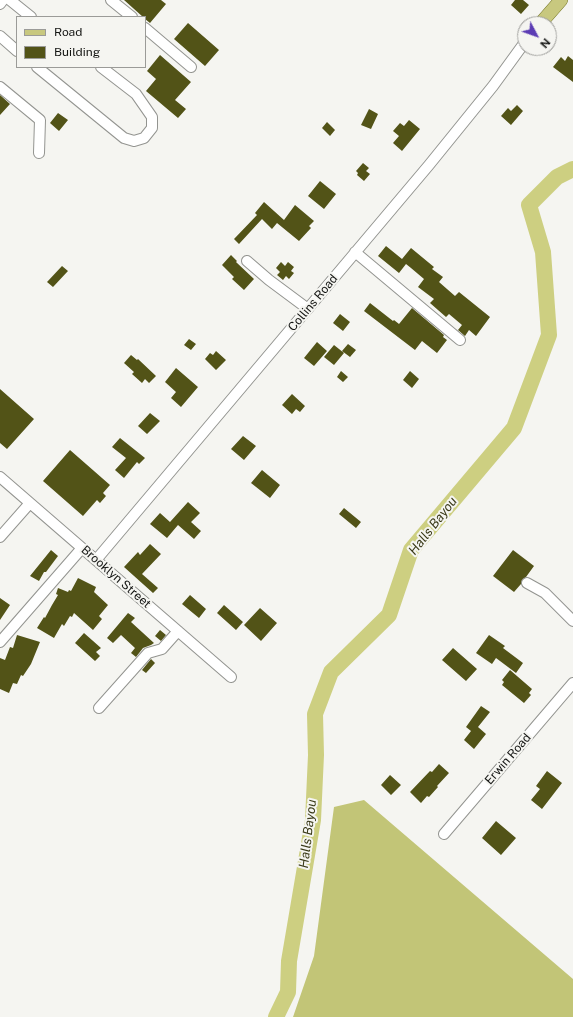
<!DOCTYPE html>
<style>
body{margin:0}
#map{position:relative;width:573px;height:1017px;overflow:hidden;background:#f5f5f1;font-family:"Public Sans",sans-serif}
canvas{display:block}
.legend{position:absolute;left:16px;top:16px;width:130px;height:52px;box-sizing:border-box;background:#f5f5f1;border:1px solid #9b9b98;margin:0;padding:5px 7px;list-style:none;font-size:12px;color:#131412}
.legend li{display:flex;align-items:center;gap:8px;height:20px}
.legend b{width:20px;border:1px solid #9b9b98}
.north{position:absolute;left:517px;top:16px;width:40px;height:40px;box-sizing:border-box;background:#f5f5f1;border:1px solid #9b9b98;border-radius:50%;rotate:131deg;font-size:11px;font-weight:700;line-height:16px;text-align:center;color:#131412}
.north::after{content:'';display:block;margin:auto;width:14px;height:18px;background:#5c3cb4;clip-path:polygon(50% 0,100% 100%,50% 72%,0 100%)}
</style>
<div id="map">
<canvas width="573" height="1017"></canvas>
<ul class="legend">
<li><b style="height:5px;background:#c8c87f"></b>Road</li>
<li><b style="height:11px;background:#525317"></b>Building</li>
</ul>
<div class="north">N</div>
</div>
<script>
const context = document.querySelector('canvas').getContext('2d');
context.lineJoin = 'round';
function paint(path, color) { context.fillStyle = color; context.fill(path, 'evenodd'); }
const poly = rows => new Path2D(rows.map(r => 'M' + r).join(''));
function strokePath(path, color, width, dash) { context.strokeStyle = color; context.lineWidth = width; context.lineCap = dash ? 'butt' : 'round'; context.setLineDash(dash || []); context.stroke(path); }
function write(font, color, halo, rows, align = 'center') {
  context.font = font + ' "Public Sans",sans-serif'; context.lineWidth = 4; context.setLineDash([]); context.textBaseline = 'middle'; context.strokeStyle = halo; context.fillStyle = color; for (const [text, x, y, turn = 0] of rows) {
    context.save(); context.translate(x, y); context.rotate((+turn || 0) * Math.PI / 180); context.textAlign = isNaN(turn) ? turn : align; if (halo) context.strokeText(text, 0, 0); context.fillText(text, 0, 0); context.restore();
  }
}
paint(poly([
 [364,800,573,979,573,1017,293,1017,314,956,334,807]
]), '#c2c577');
strokePath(poly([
 [276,1017,288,992,289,961,313,820,316,755,315,714,331,672,389,615,411,550,514,428,549,335,543,252,529,205,557,177,573,169]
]), '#cdcf81', 16);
paint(poly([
 [124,0,161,0,166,4,150,23,145,19,145,17,143,17],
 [515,0,523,0,529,5,521,14,511,5],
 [188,23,219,50,205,66,174,39],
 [160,55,191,82,175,100,186,109,178,118,146,91,156,79,147,71],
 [568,56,573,60,573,82,553,67,561,57,565,61],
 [0,95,10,104,0,115],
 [517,105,523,111,511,125,501,116,508,108,511,111],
 [369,109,378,114,371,129,361,125],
 [58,113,68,120,59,131,50,123],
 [409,120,420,129,402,151,393,143,399,136,393,131,400,123,404,126],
 [327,122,335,130,330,136,322,128],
 [363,163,369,168,366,171,370,174,364,181,357,175,358,173,356,171],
 [320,181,336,194,324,209,308,196],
 [264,202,284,220,295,205,314,221,309,226,311,228,299,241,277,223,272,229,262,219,239,244,234,239,257,215,255,213],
 [386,246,402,259,411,248,434,267,432,269,443,277,439,282,455,296,459,292,490,317,476,336,469,330,465,336,458,330,462,325,449,314,446,317,430,303,434,299,418,287,424,279,411,268,406,264,399,273,378,256],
 [231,255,237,261,236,262,254,279,244,290,232,279,234,277,222,265],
 [281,262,285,266,288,262,294,267,291,271,294,273,289,279,286,276,283,280,277,275,280,272,276,268],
 [62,266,68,271,53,287,47,282],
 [370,303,393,321,394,320,399,324,412,308,444,335,443,337,447,340,437,353,422,341,415,350,364,311],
 [340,314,350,322,343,331,333,323],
 [189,339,196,344,191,350,184,345],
 [317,342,327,351,314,366,304,358],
 [348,344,356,350,350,357,342,351],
 [334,345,344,353,334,365,324,357],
 [216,351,226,360,216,370,205,359,210,353,213,355],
 [131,355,137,360,138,359,156,376,149,383,145,379,142,383,132,374,134,372,124,363],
 [176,368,198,387,181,407,171,398,176,392,165,382],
 [341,371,348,377,343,382,337,377],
 [410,371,419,379,412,388,403,380],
 [0,389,34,419,7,449,0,443],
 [292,394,305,406,300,412,296,409,292,414,282,405],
 [150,413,160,421,147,434,138,426],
 [243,436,256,446,244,460,231,449],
 [120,438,145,458,139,464,137,462,124,478,115,470,126,458,112,447],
 [70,450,110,485,103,493,106,496,100,503,97,500,83,516,43,481],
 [262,470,280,485,270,498,251,483],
 [188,502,200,513,191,522,201,531,194,539,178,525,167,538,150,524,160,513,170,522],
 [344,508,361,522,356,528,339,514],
 [150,544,161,554,142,574,158,588,153,593,124,567,138,552,140,555],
 [51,550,58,556,46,572,44,572,39,581,30,576],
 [513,550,534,566,526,577,522,580,521,584,514,592,493,576],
 [78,578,96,587,94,592,108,605,99,616,102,619,93,630,74,613,72,617,70,616,64,626,62,624,54,638,37,628,44,617,45,618,52,605,58,595,56,594,58,588,68,592,69,590,71,591],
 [190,595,206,609,199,618,182,604],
 [0,598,10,605,0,620],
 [224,605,243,622,236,630,217,613],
 [260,608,277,623,261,641,244,625],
 [128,613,135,618,131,622,154,643,151,645,143,648,136,657,131,653,135,648,121,635,113,643,107,638],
 [160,630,166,635,161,641,155,636],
 [84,633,101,648,96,652,100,656,95,661,75,643],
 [17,635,40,642,31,664,23,676,21,675,17,684,13,683,9,693,0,689,0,658,5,660,10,647,13,648],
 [489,635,505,646,503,648,523,663,516,673,496,658,492,664,476,653],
 [453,648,477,669,466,681,442,660],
 [151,659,155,663,146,673,142,670],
 [510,670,532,689,529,693,531,695,524,703,502,685,504,682,502,680],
 [481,706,490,712,478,727,486,734,474,749,464,740,471,731,466,727],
 [439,764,449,773,437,786,438,787,429,797,427,796,421,803,410,792,430,771,432,772],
 [547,771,562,783,542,809,531,800,540,789,536,786],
 [390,775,401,785,391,795,381,785],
 [496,821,516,838,501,855,482,838]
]), '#525317');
const minor = poly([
 [10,0,31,17],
 [111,0,132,17],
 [0,4,3,0],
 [145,28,191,67],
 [0,36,17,51],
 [37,67,124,138,134,141,144,138,152,128,152,117,136,94,101,67],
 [0,87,40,120,39,153],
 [355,252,460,340],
 [247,261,269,280,308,309],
 [0,477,231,677],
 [0,537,30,503],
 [96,560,429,165,493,86,525,42],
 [527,583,545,593,573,621],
 [0,642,82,548],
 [99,708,148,653,162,649,178,631],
 [444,834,573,683]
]);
const major = poly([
 [540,24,561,0]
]);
strokePath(minor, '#939490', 12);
strokePath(major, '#717222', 14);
strokePath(minor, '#fff', 10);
strokePath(major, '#c8c87f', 13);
write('12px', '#131412', '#f5f5f1', [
 ["Collins Road",313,303,-50],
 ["Brooklyn Street",116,577,41],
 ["Erwin Road",508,759,-49]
]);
write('italic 13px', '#393917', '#f5f5f1', [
 ["Halls Bayou",433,526,-52],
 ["Halls Bayou",308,834,-83]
]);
</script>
